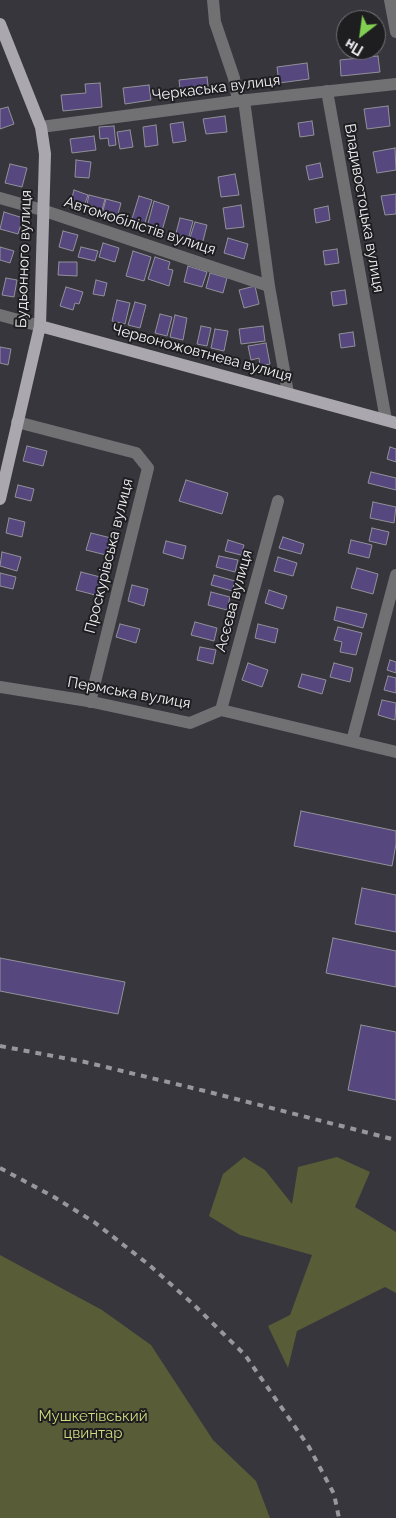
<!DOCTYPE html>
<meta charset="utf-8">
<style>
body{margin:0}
#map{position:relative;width:396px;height:1518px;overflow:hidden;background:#37363c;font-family:Raleway,sans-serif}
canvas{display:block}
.north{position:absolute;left:336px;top:10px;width:50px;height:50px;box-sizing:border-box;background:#1e1e21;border:1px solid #727276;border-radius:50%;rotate:210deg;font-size:14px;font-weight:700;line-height:20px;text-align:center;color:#f1f0f5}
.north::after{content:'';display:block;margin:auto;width:18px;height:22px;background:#81d051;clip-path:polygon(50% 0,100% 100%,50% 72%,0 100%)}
</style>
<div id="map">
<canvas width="396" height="1518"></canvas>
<div class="north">Пн</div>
</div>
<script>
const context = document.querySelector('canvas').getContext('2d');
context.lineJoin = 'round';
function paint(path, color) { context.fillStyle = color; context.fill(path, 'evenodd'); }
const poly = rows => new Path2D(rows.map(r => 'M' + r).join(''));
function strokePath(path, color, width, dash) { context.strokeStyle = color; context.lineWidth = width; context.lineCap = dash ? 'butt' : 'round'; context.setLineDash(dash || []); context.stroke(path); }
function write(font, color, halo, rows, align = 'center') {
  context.font = font + ' Raleway,sans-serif'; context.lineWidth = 4; context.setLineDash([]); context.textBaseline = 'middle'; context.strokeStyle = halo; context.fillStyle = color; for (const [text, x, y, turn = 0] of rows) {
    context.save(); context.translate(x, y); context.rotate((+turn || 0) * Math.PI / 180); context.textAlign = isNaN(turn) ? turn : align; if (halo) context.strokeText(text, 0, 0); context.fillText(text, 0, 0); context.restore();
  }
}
paint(poly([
 [244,1157,265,1170,292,1204,298,1167,337,1157,370,1172,355,1207,396,1232,396,1293,385,1287,297,1331,288,1368,268,1326,290,1315,312,1255,240,1235,209,1216,223,1174],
 [0,1255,102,1310,151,1345,213,1440,256,1481,270,1518,0,1518]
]), '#585c37');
const building = poly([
 [378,56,380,72,341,76,340,60,378,56],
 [307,63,309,79,279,83,277,67,307,63],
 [207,77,209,94,181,97,179,80,207,77],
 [100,83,102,107,63,111,61,95,86,93,85,84,100,83],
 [149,85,151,100,125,104,123,88,149,85],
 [388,106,390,126,367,129,364,109,388,106],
 [8,107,14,124,0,129,0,109,8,107],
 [225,116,227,132,206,134,203,119,225,116],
 [312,121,314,135,300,137,298,123,312,121],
 [183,122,186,141,173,143,170,124,183,122],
 [156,125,158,145,145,147,143,127,156,125],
 [114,126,116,145,109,146,108,138,100,139,99,127,114,126],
 [130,130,133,147,120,149,117,132,130,130],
 [94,136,96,150,72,153,70,139,94,136],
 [395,148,396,170,377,173,373,152,395,148],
 [76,160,91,162,89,178,75,177,76,160],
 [320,163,323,177,309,180,306,166,320,163],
 [10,164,27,168,22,187,5,183,10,164],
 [235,174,239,195,221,197,218,177,235,174],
 [74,190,88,195,83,209,70,205,74,190],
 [396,194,396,214,385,215,381,196,396,194],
 [89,195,105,199,101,214,91,211,93,206,87,204,89,195],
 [139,196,152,200,144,226,131,222,139,196],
 [106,199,121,203,117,218,102,214,106,199],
 [154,201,169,206,162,231,147,227,154,201],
 [241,205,244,227,226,229,223,208,241,205],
 [328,206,330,220,316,223,314,209,328,206],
 [4,212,23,218,18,234,0,229,4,212],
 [180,218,193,221,188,240,175,237,180,218],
 [195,222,207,225,202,245,189,241,195,222],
 [63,231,78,235,73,251,59,247,63,231],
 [228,238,248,244,244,259,224,253,228,238],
 [103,243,119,248,115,262,99,257,103,243],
 [0,247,14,251,10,263,0,260,0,247],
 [81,247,98,251,95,261,78,257,81,247],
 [337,249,339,263,325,265,323,251,337,249],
 [133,251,151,257,144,281,126,276,133,251],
 [155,257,170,262,168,269,173,270,169,286,148,279,155,257],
 [59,262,77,262,77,276,58,275,59,262],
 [188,266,207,272,202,287,184,282,188,266],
 [210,273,227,278,223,293,206,288,210,273],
 [6,278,17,280,14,297,2,295,6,278],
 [96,280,107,283,104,296,93,294,96,280],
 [255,286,259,304,244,308,239,290,255,286],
 [66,287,83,292,79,304,75,303,73,310,60,306,66,287],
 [345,290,347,304,333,306,331,292,345,290],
 [117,300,130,303,125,324,112,321,117,300],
 [135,302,146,305,140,328,128,325,135,302],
 [160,314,172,317,167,336,155,333,160,314],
 [175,315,187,318,183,340,170,337,175,315],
 [201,326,211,328,207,346,197,344,201,326],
 [263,326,265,341,241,344,239,329,263,326],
 [215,329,228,331,224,351,211,348,215,329],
 [353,332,355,346,341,348,339,334,353,332],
 [266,343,270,364,260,366,259,358,251,360,248,346,266,343],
 [0,347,11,349,8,365,0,363,0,347],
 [27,446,47,451,43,466,23,461,27,446],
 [390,447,396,449,396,462,387,459,390,447],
 [371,472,396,478,396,490,368,483,371,472],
 [186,480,228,493,222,514,179,501,186,480],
 [18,485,34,489,31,501,15,497,18,485],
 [373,502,396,507,394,523,370,518,373,502],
 [9,518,25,522,22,537,6,533,9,518],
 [372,528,389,532,386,545,369,541,372,528],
 [91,533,111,538,106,555,86,550,91,533],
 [283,537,304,544,301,554,279,548,283,537],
 [228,540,244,545,241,555,225,551,228,540],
 [351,540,372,545,369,558,348,553,351,540],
 [166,541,186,546,183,559,163,553,166,541],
 [2,552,21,557,17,571,0,566,2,552],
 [219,556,238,560,235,572,216,567,219,556],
 [278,557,297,563,293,576,274,571,278,557],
 [357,568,378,574,373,594,351,588,357,568],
 [81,572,104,578,99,596,76,590,81,572],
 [0,573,16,577,13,589,0,586,0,573],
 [214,575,235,581,232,591,211,585,214,575],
 [132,585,148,589,144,606,128,601,132,585],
 [269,590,287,596,283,609,265,603,269,590],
 [211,592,230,597,227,610,208,605,211,592],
 [337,607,367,614,363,628,334,620,337,607],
 [195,622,217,628,214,641,191,635,195,622],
 [120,624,140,629,136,643,116,637,120,624],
 [258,624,278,629,275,643,255,638,258,624],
 [338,627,362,633,356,655,340,652,342,642,334,640,338,627],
 [200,647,216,650,213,664,197,660,200,647],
 [390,660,396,662,396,673,387,670,390,660],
 [248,663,268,670,262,687,242,680,248,663],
 [334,663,353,668,350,682,330,677,334,663],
 [302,674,326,680,322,694,298,687,302,674],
 [388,676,396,678,396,693,384,690,388,676],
 [382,700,396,703,395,720,378,715,382,700],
 [301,811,396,831,396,844,392,866,294,846,301,811],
 [362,888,396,895,396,932,355,924,362,888],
 [333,938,396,951,396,987,326,973,333,938],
 [0,958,125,982,118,1014,0,991,0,958],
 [361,1025,396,1032,396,1100,348,1090,361,1025]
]);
paint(building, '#56477f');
strokePath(building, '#929199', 1);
strokePath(poly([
 [213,0,215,22,234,78,238,101],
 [390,0,396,32],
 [327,91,386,420],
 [244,100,269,286,288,393],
 [41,127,238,101,396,84],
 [0,198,42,210,269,286],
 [0,315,40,326],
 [17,422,136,453,148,468,90,702],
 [0,687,88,701,190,723,221,710,396,752],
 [221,710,278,501],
 [352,741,396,575]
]), '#717073', 12);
strokePath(poly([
 [0,24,41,127,45,154,40,326,0,499],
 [40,326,396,423]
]), '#aaa7ae', 12);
strokePath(poly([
 [0,1046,85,1062,205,1091,396,1140],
 [0,1168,54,1197,94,1222,148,1264,192,1303,245,1355,309,1447,334,1494,339,1518]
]), '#98979c', 4, [6, 6]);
write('15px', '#f1f0f5', '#1e1e21', [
 ["Черкаська вулиця",216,88,-7],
 ["Владивостоцька вулиця",364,208,80],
 ["Автомобілістів вулиця",140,226,18],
 ["Будьонного вулиця",24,259,-88],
 ["Червоножовтнева вулиця",202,353,15],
 ["Проскурівська вулиця",109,556,-76],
 ["Асєєва вулиця",234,601,-75],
 ["Пермська вулиця",129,693,10]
]);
write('15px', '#d3dc7c', '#1e1e21', [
 ["Мушкетівський",93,1416],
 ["цвинтар",93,1433]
]);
</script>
